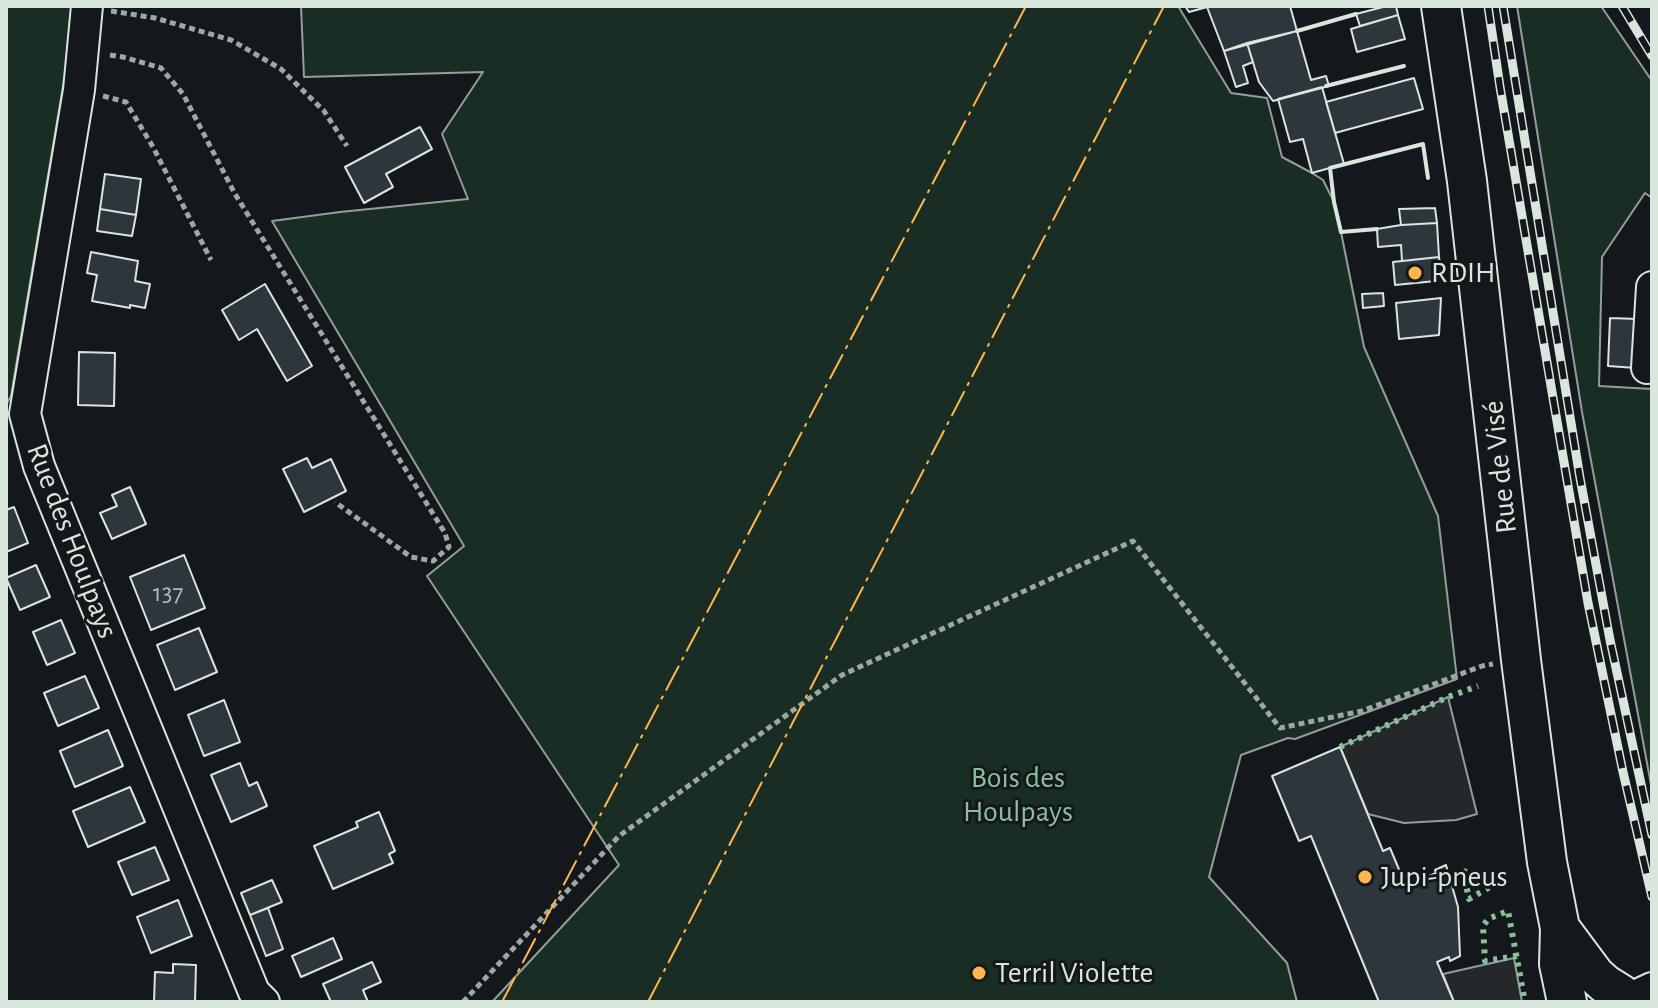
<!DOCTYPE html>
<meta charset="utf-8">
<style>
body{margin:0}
#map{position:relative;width:1658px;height:1008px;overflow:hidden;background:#14181c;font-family:"Alegreya Sans",sans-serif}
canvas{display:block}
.frame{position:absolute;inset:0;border:8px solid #d8e6dc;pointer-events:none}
</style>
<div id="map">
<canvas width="1658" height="1008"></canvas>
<div class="frame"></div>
</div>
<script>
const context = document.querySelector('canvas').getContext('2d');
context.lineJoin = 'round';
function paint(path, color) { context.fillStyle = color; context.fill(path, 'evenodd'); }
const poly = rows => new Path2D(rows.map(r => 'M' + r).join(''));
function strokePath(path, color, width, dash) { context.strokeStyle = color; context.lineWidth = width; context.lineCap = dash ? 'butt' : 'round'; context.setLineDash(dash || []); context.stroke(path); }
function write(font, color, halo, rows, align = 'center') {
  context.font = font + ' "Alegreya Sans",sans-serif'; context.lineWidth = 6; context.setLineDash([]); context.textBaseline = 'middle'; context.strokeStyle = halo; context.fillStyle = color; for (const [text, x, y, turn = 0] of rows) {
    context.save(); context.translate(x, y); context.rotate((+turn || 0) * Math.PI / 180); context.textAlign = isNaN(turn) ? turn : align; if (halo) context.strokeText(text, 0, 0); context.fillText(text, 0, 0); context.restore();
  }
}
const green = poly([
 [6,6,75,6,74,21,11,396,6,405,6,6],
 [301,6,1178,6,1231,93,1267,98,1282,157,1312,173,1323,180,1334,202,1341,232,1364,347,1438,516,1457,679,1295,739,1288,738,1241,755,1209,877,1287,963,1297,1002,492,1002,619,865,427,576,464,546,272,221,340,212,468,199,442,134,483,72,304,77,301,6],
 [1517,6,1601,6,1652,81,1652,198,1645,193,1602,257,1599,386,1652,389,1652,790,1582,412,1517,6]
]);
paint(green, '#1a2d24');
strokePath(green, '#939e99', 2);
const parking = poly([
 [1448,697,1477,814,1456,820,1404,823,1368,814,1340,747,1448,697],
 [1514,958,1522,1002,1454,1002,1443,974,1514,958]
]);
paint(parking, '#24282b');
strokePath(parking, '#939e99', 2);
const building = poly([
 [1185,6,1211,6,1189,12,1185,6],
 [1211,6,1290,6,1297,31,1224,51,1207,7,1211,6],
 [1387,6,1396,6,1398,15,1360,26,1356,14,1387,6],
 [1398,15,1405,39,1357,52,1351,29,1398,15],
 [1297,31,1311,80,1326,76,1329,86,1273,101,1259,82,1247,43,1297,31],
 [1247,43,1253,62,1243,66,1248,83,1236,87,1224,51,1247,43],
 [1414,78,1423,109,1335,133,1326,102,1414,78],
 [1322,87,1344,164,1312,173,1303,139,1290,142,1278,99,1322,87],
 [420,127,432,149,386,174,393,187,364,203,345,167,420,127],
 [105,174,141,179,136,215,100,209,105,174],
 [1435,208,1437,223,1401,225,1399,209,1435,208],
 [100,209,136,215,132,236,97,231,100,209],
 [1437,223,1439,257,1402,261,1401,245,1378,247,1377,229,1401,225,1437,223],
 [91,252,138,261,135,281,150,284,145,308,130,305,130,308,92,301,97,275,87,273,91,252],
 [1439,257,1440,264,1435,265,1436,281,1395,285,1393,262,1439,257],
 [265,284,312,366,287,381,257,329,239,340,222,310,265,284],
 [1383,293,1384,306,1363,308,1362,294,1383,293],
 [1441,298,1439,335,1399,339,1396,303,1441,298],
 [1610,318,1638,319,1636,368,1608,366,1610,318],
 [79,352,115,353,114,406,78,405,79,352],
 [307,458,312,468,331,459,346,491,304,512,283,469,307,458],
 [130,487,146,524,112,539,100,513,117,506,112,495,130,487],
 [14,507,28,543,6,552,6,510,14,507],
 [184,555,205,608,151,630,130,577,184,555],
 [36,565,50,597,20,610,6,578,36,565],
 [61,620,75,653,47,665,33,632,61,620],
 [199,628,217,672,175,690,157,645,199,628],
 [85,676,99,708,58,726,44,693,85,676],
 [224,700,240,742,204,756,188,715,224,700],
 [108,730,123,766,75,787,60,751,108,730],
 [1340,747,1383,851,1390,848,1406,886,1436,873,1435,870,1446,865,1458,907,1460,956,1450,961,1449,957,1437,962,1454,1002,1379,1002,1311,836,1299,841,1272,776,1340,747],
 [240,763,249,786,257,782,267,806,231,822,211,775,240,763],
 [130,787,145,822,88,847,73,811,130,787],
 [379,812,395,851,389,854,393,863,333,889,314,846,358,827,356,822,379,812],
 [155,847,169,880,132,895,118,862,155,847],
 [272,880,282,902,250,915,241,893,272,880],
 [178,900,192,936,151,953,137,917,178,900],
 [268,908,283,949,266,956,250,915,268,908],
 [333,938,342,959,301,977,292,956,333,938],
 [372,962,381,982,363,990,368,1002,331,1002,323,984,372,962],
 [173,964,196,965,195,1002,154,1002,155,972,173,973,173,964]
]);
paint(building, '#2c363c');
strokePath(building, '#d8e6dc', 2);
const minor = poly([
 [87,6,79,90,25,414,39,466,254,992,264,1002],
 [1647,368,1652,287],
 [1639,994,1652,988]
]);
const major = poly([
 [1441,6,1467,181,1521,660,1547,862,1560,928,1559,964,1567,1002],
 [1560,928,1595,975,1605,984,1621,994]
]);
strokePath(minor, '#d8e6dc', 34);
strokePath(major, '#d8e6dc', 42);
strokePath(poly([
 [111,11,155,18,231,40,281,69,324,111,347,146],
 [110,55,123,57,161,68,183,94,235,194,445,533,449,547,433,561,411,557,335,502],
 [103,96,126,102,153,147,211,260],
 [463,1002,619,836,842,675,1133,541,1280,728,1362,711,1482,666,1493,664]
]), '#9da8a2', 5, [6, 4]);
strokePath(minor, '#14181c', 30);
strokePath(major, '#14181c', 38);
const rail = poly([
 [1488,6,1500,87,1588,603,1623,772,1652,897],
 [1503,6,1580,478,1610,640,1652,835],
 [1622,6,1652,56]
]);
strokePath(rail, '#d8e6dc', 9);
strokePath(rail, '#14181c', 6, [18]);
strokePath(poly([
 [1340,747,1448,697,1478,686],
 [1463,871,1492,880,1493,885,1469,899,1463,871],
 [1517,956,1485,961,1483,926,1488,919,1508,911,1525,1002]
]), '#8ac095', 6, [4, 6]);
strokePath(poly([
 [1297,31,1356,14],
 [1326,86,1404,66],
 [1377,229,1341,232,1334,202,1330,168,1423,144,1428,178]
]), '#d8e6dc', 4);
strokePath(poly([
 [502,1002,1026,6],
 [648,1002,1164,6]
]), '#ffb74d', 2, [28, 6, 4, 6]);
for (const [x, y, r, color] of [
 [1415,273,8,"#ffb74d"],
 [1365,877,8,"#ffb74d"],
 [979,973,8,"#ffb74d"]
]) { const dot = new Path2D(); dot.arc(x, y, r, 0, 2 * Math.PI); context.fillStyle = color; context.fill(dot); strokePath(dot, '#14181c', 3); }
write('26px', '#adbab4', null, [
 ["137",168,593]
]);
write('30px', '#d8e6dc', '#14181c', [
 ["RDIH",1431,273],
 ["Jupi-pneus",1381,877],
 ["Terril Violette",995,973]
], 'left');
write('30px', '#d8e6dc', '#14181c', [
 ["Rue de Visé",1500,467,-96],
 ["Rue des Houlpays",72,541,69]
]);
write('30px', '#8ac095', '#14181c', [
 ["Bois des",1018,778],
 ["Houlpays",1018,812]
]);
</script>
